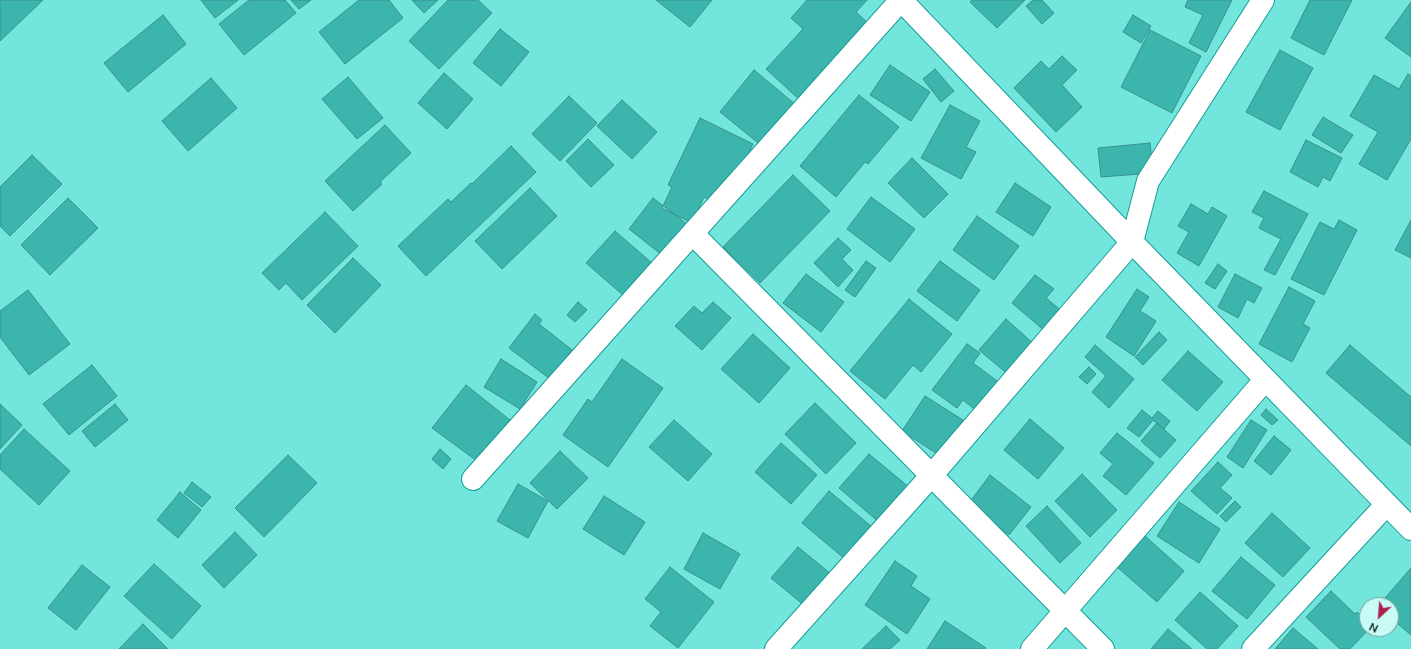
<!DOCTYPE html>
<style>
body{margin:0}
#map{position:relative;width:1411px;height:649px;overflow:hidden;background:#72e5dc;font-family:"Nunito Sans",sans-serif}
canvas{display:block}
.north{position:absolute;left:1359px;top:597px;width:40px;height:40px;box-sizing:border-box;background:#c8fbf6;border:1px solid #789d99;border-radius:50%;rotate:206deg;font-size:11px;font-weight:700;line-height:16px;text-align:center;color:#00100e}
.north::after{content:'';display:block;margin:auto;width:14px;height:18px;background:#b01e4d;clip-path:polygon(50% 0,100% 100%,50% 72%,0 100%)}
</style>
<div id="map">
<canvas width="1411" height="649"></canvas>
<div class="north">N</div>
</div>
<script>
const context = document.querySelector('canvas').getContext('2d');
context.lineJoin = 'round';
function paint(path, color) { context.fillStyle = color; context.fill(path, 'evenodd'); }
const poly = rows => new Path2D(rows.map(r => 'M' + r).join(''));
function strokePath(path, color, width, dash) { context.strokeStyle = color; context.lineWidth = width; context.lineCap = dash ? 'butt' : 'round'; context.setLineDash(dash || []); context.stroke(path); }
const building = poly([
 [0,0,43,0,0,41,0,0],
 [201,0,238,0,215,18,201,0],
 [249,0,285,0,296,13,244,55,219,24,249,0],
 [291,0,311,0,299,9,291,0],
 [359,0,389,0,403,18,345,64,319,32,359,0],
 [412,0,438,0,424,13,412,0],
 [448,0,478,0,492,13,439,69,409,41,448,0],
 [656,0,712,0,690,27,656,0],
 [807,0,867,0,856,12,869,24,801,101,766,69,803,29,791,18,807,0],
 [972,0,1025,0,997,28,970,2,972,0],
 [1033,0,1042,0,1054,13,1042,24,1026,6,1033,0],
 [1188,0,1232,0,1206,52,1189,43,1203,15,1185,7,1188,0],
 [1310,0,1352,0,1324,55,1291,38,1310,0],
 [1411,2,1411,57,1385,38,1411,2],
 [163,15,186,44,128,92,104,63,163,15],
 [1133,15,1151,26,1141,43,1123,32,1133,15],
 [500,29,529,52,501,86,473,63,500,29],
 [1150,30,1201,56,1172,113,1121,87,1150,30],
 [1280,50,1313,68,1280,130,1246,112,1280,50],
 [1062,56,1077,70,1062,85,1082,107,1056,132,1014,88,1041,61,1049,69,1062,56],
 [890,65,930,92,911,121,870,95,890,65],
 [935,69,954,91,941,102,923,79,935,69],
 [754,70,796,105,762,146,720,112,754,70],
 [444,73,473,99,447,129,418,103,444,73],
 [1408,74,1411,76,1411,139,1387,180,1359,164,1378,132,1350,116,1374,75,1399,89,1408,74],
 [348,77,383,118,357,139,322,99,348,77],
 [211,78,237,108,188,151,162,121,211,78],
 [859,95,899,127,868,164,865,162,836,197,800,166,859,95],
 [569,96,597,123,560,161,532,134,569,96],
 [622,100,657,132,632,159,597,126,622,100],
 [950,105,980,121,966,147,976,152,961,179,921,158,950,105],
 [1323,117,1353,135,1341,153,1312,135,1323,117],
 [700,118,753,144,723,206,704,197,692,223,662,208,672,187,668,185,700,118],
 [385,125,411,153,380,182,382,184,353,211,325,181,385,125],
 [588,139,614,165,591,187,566,161,588,139],
 [1306,140,1342,158,1330,181,1323,177,1318,187,1290,172,1306,140],
 [1150,143,1153,173,1101,177,1098,148,1150,143],
 [511,146,536,172,426,276,398,246,448,199,451,202,471,183,472,184,511,146],
 [32,155,62,184,10,236,0,226,0,187,32,155],
 [912,158,948,194,924,218,888,183,912,158],
 [793,175,830,211,760,283,723,247,793,175],
 [1015,183,1051,207,1033,236,996,212,1015,183],
 [530,188,557,216,502,269,475,241,530,188],
 [1264,191,1308,214,1275,275,1264,270,1281,239,1259,228,1264,218,1252,212,1264,191],
 [871,197,915,229,890,262,847,229,871,197],
 [68,198,98,228,50,275,21,245,68,198],
 [653,198,687,224,662,255,629,229,653,198],
 [1191,204,1208,214,1212,207,1227,216,1199,266,1177,253,1189,232,1178,226,1191,204],
 [325,212,358,246,302,300,286,283,279,290,262,273,325,212],
 [977,216,1019,246,994,280,953,250,977,216],
 [1339,220,1357,230,1324,295,1291,279,1320,222,1334,229,1339,220],
 [1411,220,1411,258,1395,250,1411,220],
 [615,231,653,264,624,296,586,263,615,231],
 [838,238,851,250,842,259,853,270,838,287,814,263,838,238],
 [353,258,381,285,335,333,307,305,353,258],
 [866,261,876,268,855,297,845,290,866,261],
 [940,261,980,290,957,321,917,291,940,261],
 [1218,264,1227,271,1215,289,1205,283,1218,264],
 [806,274,844,302,821,332,783,303,806,274],
 [1235,274,1262,288,1254,303,1247,299,1238,318,1218,307,1235,274],
 [1035,275,1054,289,1046,298,1063,312,1046,332,1012,303,1035,275],
 [1289,287,1315,301,1303,324,1310,328,1292,362,1259,344,1289,287],
 [1137,289,1149,297,1140,311,1156,321,1134,356,1106,337,1137,289],
 [28,290,70,344,29,375,0,337,0,311,28,290],
 [909,299,952,334,921,372,913,365,885,399,850,371,909,299],
 [578,302,587,310,575,322,567,315,578,302],
 [713,302,731,318,702,350,675,326,694,306,702,313,713,302],
 [535,314,542,320,539,324,572,350,550,379,509,348,535,314],
 [1006,319,1036,346,1010,376,979,350,1006,319],
 [1159,332,1167,340,1143,365,1135,357,1159,332],
 [753,334,790,368,759,403,721,369,753,334],
 [967,344,980,353,973,363,1000,383,978,412,963,400,957,408,932,390,967,344],
 [1095,345,1134,379,1109,408,1092,392,1106,376,1085,357,1095,345],
 [1350,345,1411,397,1411,446,1326,373,1350,345],
 [1188,351,1223,382,1197,411,1162,380,1188,351],
 [501,359,537,382,520,409,484,387,501,359],
 [622,359,663,388,608,467,563,435,588,399,592,402,622,359],
 [92,365,117,396,69,435,43,404,92,365],
 [1089,367,1096,374,1087,384,1079,377,1089,367],
 [466,385,510,420,477,461,432,428,466,385],
 [925,396,963,420,939,455,902,431,925,396],
 [815,403,856,443,826,474,785,434,815,403],
 [0,404,22,425,0,449,0,404],
 [115,404,128,420,95,447,82,431,115,404],
 [1266,409,1278,420,1272,425,1261,415,1266,409],
 [1142,410,1152,418,1158,411,1170,421,1164,429,1153,420,1139,437,1127,428,1142,410],
 [1030,419,1064,448,1038,479,1004,450,1030,419],
 [674,420,712,454,688,481,649,447,674,420],
 [1251,420,1267,430,1243,468,1227,457,1251,420],
 [1157,423,1176,440,1160,458,1141,441,1157,423],
 [24,429,70,471,39,505,0,469,0,455,24,429],
 [1117,433,1154,463,1126,495,1103,476,1113,464,1100,453,1117,433],
 [1274,436,1291,450,1271,475,1254,461,1274,436],
 [781,443,817,475,791,504,755,472,781,443],
 [440,449,451,459,443,469,432,459,440,449],
 [560,451,588,478,557,509,530,483,560,451],
 [869,454,910,488,880,523,839,488,869,454],
 [288,455,317,483,264,537,235,508,288,455],
 [1218,462,1232,475,1220,488,1232,498,1217,514,1191,491,1218,462],
 [1082,474,1117,510,1090,537,1055,501,1082,474],
 [990,475,1031,507,1009,535,969,503,990,475],
 [192,482,211,497,202,507,184,493,192,482],
 [518,484,548,501,528,538,497,521,518,484],
 [829,491,872,527,845,559,802,523,829,491],
 [180,492,201,510,178,538,157,520,180,492],
 [604,496,645,522,624,555,583,529,604,496],
 [1235,501,1241,507,1226,522,1220,516,1235,501],
 [1179,502,1220,529,1199,563,1157,536,1179,502],
 [1047,506,1081,543,1060,563,1026,526,1047,506],
 [1272,513,1310,548,1283,577,1245,543,1272,513],
 [235,532,257,555,224,588,202,565,235,532],
 [703,533,740,554,720,589,684,569,703,533],
 [1144,535,1184,571,1157,602,1116,566,1144,535],
 [798,547,831,574,805,606,771,578,798,547],
 [1241,557,1275,585,1247,619,1212,591,1241,557],
 [895,561,917,576,911,586,930,599,907,634,865,605,895,561],
 [154,564,201,606,172,639,124,596,154,564],
 [82,565,110,587,76,630,48,608,82,565],
 [670,567,714,602,678,648,650,626,661,612,645,599,670,567],
 [1411,568,1411,635,1391,618,1391,605,1379,605,1411,568],
 [1331,591,1355,614,1357,612,1367,621,1367,629,1369,629,1350,649,1340,649,1306,617,1331,591],
 [1200,592,1238,626,1217,649,1207,649,1175,620,1200,592],
 [945,621,986,648,985,649,927,649,945,621],
 [143,624,168,649,119,649,143,624],
 [886,626,900,640,890,649,862,649,886,626],
 [1293,628,1318,649,1275,649,1293,628],
 [1168,629,1192,649,1151,649,1168,629]
]);
paint(building, '#3cb5ad');
strokePath(building, '#39928c', 1);
const street = poly([
 [901,0,1132,242,1411,529],
 [693,234,1103,649],
 [473,479,901,0],
 [776,649,932,475,1132,242,1148,181,1263,0],
 [1032,649,1265,380],
 [1253,649,1386,505]
]);
strokePath(street, '#179e96', 24);
strokePath(street, '#fff', 22);
</script>
